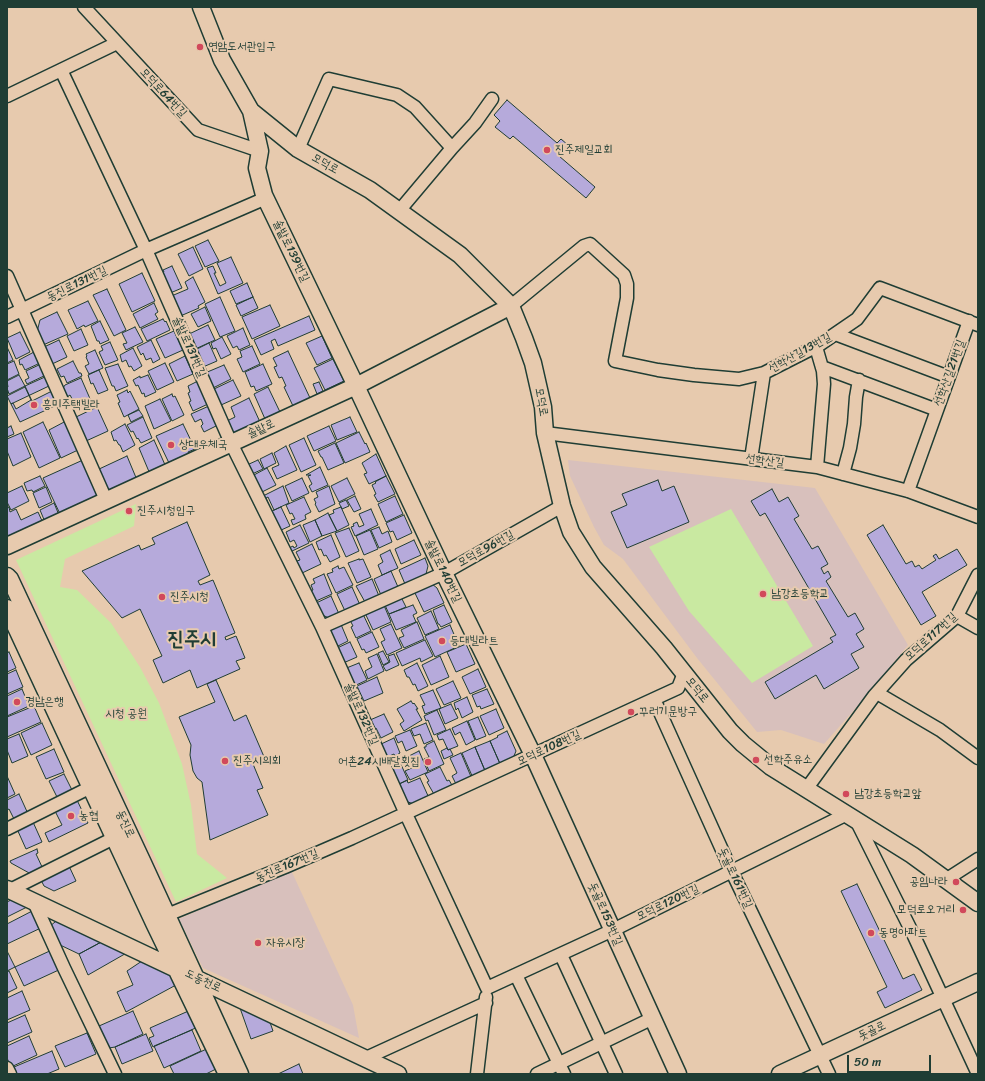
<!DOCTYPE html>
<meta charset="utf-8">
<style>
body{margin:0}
#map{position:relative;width:985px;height:1081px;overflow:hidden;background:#e7caae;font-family:Sriracha,sans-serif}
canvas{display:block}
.frame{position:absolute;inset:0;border:8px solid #1f3d34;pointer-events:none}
.scale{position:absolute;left:847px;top:1055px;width:84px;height:18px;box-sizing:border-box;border:2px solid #1f3d34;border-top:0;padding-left:5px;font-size:12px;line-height:14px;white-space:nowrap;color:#1f3d34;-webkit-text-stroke:3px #e7caae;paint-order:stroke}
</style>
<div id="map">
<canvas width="985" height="1081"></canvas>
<div class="frame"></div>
<div class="scale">50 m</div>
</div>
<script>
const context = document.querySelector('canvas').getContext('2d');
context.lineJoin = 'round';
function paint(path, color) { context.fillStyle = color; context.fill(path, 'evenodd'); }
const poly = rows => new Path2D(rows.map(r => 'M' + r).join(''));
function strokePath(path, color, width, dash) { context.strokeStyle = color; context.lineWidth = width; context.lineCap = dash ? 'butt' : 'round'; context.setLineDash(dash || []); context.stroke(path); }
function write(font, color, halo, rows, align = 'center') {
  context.font = font + ' Sriracha,"Poor Story",sans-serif'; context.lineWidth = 4; context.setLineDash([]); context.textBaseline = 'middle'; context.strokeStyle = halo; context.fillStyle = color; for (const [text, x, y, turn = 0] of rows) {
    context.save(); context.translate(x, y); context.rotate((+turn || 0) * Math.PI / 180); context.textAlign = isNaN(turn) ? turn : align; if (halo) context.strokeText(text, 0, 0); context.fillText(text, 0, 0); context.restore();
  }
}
paint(poly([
 [568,460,815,488,908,645,869,693,824,744,781,730,757,732,697,658,623,559,604,545,594,527,570,476],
 [291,870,353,1005,359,1038,203,968,179,919]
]), '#d8c0bc');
paint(poly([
 [136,504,134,526,65,559,60,587,77,590,111,623,140,667,159,703,182,764,191,805,197,854,227,878,176,902,16,560],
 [731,509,813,646,752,683,689,611,649,547]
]), '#c9e9a1');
const building = poly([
 [507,100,557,143,561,139,568,145,559,156,595,187,586,198,513,136,510,139,495,127,500,121,494,115,507,100],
 [208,240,219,261,205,267,195,246,208,240],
 [193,247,203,269,189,276,178,254,193,247],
 [231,257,243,283,218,294,207,268,213,266,216,273,214,273,220,286,226,283,217,263,231,257],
 [172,266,182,288,168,294,159,273,164,272,163,270,172,266],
 [142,273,155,301,132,312,119,284,142,273],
 [193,277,205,302,198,306,199,308,178,317,169,297,188,289,185,282,193,277],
 [247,283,253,297,236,304,230,291,247,283],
 [107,289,126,330,114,336,93,295,107,289],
 [220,297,235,331,220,337,205,304,220,297],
 [253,297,258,308,241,316,236,305,253,297],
 [88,301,98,321,85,327,84,325,77,329,68,310,88,301],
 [154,303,158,312,155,314,158,319,140,328,133,314,154,303],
 [270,305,280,326,252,339,242,317,270,305],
 [205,307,211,321,198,327,191,314,205,307],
 [57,312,68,334,43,345,37,332,40,320,57,312],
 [309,316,315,330,278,346,275,339,271,341,274,349,261,355,254,340,309,316],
 [163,319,165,322,166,321,170,330,147,341,141,329,163,319],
 [100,321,109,340,100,344,99,341,97,341,91,326,100,321],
 [208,325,215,340,193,350,187,335,208,325],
 [135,327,143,342,126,350,123,344,127,343,122,333,135,327],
 [243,328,250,345,239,350,237,346,233,348,227,336,243,328],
 [81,329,88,345,74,351,67,336,81,329],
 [174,331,183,350,165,358,156,339,174,331],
 [20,332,30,352,16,359,7,338,20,332],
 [322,336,332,358,317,365,306,343,322,336],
 [222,337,231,354,221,359,216,348,213,349,211,343,222,337],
 [59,340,67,357,52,364,44,347,59,340],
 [151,340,160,359,153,363,151,358,146,360,143,353,141,355,137,347,151,340],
 [110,342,118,360,105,365,99,352,103,350,101,346,110,342],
 [209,343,217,361,203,367,195,350,209,343],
 [252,346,260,364,243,372,237,359,242,357,240,351,252,346],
 [7,347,13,360,7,363,7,347],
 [133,348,142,366,134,371,131,366,129,367,126,360,122,362,120,355,133,348],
 [95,350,103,368,89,374,85,366,89,364,86,357,87,356,86,354,95,350],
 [288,351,310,398,293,406,284,387,286,386,282,377,279,378,274,367,277,366,273,358,288,351],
 [34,352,40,363,25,370,22,364,20,365,19,360,34,352],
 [185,356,193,374,177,381,169,364,185,356],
 [333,359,344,381,325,390,314,368,333,359],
 [14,361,19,374,7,380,7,364,14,361],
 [73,361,79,373,81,373,82,376,67,383,64,376,61,377,57,369,73,361],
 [165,363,174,382,157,390,148,371,165,363],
 [41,364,46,375,27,384,25,380,29,378,26,371,41,364],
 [118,364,128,386,116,391,114,386,112,386,105,368,118,364],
 [263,364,272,384,256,391,254,386,251,387,245,372,263,364],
 [224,365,231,379,211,389,205,373,224,365],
 [99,370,108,390,98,394,93,383,91,384,88,375,99,370],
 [19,375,25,386,9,394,7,388,8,387,7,381,19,375],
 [148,375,156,392,145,397,144,393,142,394,138,385,136,386,133,380,140,376,140,378,148,375],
 [45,377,52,391,32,401,25,386,45,377],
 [81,378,91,401,77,408,70,395,67,397,63,388,65,385,81,378],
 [233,380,241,396,221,405,214,389,233,380],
 [198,381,208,404,193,411,189,402,191,401,188,393,190,392,188,386,198,381],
 [319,382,323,391,317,394,313,384,319,382],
 [49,386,57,405,20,422,11,404,49,386],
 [25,387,31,400,16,409,13,403,11,404,7,396,25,387],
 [268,387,280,412,265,419,254,394,268,387],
 [127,390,128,393,130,391,139,409,124,417,118,403,120,402,117,395,127,390],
 [172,394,173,397,175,396,184,415,172,421,162,399,172,394],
 [249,398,260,422,234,435,227,421,235,417,231,407,249,398],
 [160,399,171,421,154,429,145,406,160,399],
 [209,406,218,425,204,432,201,426,203,424,201,419,195,422,191,414,209,406],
 [97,407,108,431,86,441,76,417,97,407],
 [139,410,143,416,131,422,128,415,139,410],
 [143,417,152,438,141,443,138,438,137,439,133,431,131,432,127,425,143,417],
 [350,417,357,432,337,440,331,425,350,417],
 [66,421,78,450,61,458,49,430,66,421],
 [43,422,60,458,39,468,23,432,43,422],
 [125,424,135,445,123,452,120,445,119,445,116,440,114,441,111,432,125,424],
 [183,424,195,449,188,452,189,454,169,463,156,436,183,424],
 [11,426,14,434,7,437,7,428,11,426],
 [329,426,336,441,314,451,307,436,329,426],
 [359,432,365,444,366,443,370,452,345,463,336,443,359,432],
 [21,433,31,457,13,466,7,451,7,439,21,433],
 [304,438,316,465,301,472,289,445,304,438],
 [154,440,166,467,150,474,139,448,154,440],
 [335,443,344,463,328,470,322,457,321,457,318,451,335,443],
 [286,446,297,470,277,479,272,468,279,465,274,453,286,446],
 [272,453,276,463,264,469,260,459,272,453],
 [376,454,386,476,369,484,364,474,367,473,362,463,376,454],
 [127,456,137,480,108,495,97,470,127,456],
 [83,460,100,497,61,516,43,478,83,460],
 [258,460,263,469,252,474,247,465,258,460],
 [320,467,328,485,312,492,309,486,312,484,308,476,311,475,306,475,320,467],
 [267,468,276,485,260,493,252,476,267,468],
 [40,476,45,486,33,492,32,490,27,491,24,483,40,476],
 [386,476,395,494,378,502,374,495,376,494,372,485,376,483,375,482,386,476],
 [302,478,309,493,292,501,285,486,302,478],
 [347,478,355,494,339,502,331,486,347,478],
 [658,480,662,491,674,486,689,522,627,548,611,512,627,505,622,494,658,480],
 [22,486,29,501,11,510,7,502,7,493,22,486],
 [283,486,289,503,274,510,268,497,266,498,271,510,270,511,263,496,283,486],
 [329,486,335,504,319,512,315,504,316,503,314,499,318,497,316,492,329,486],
 [46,487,52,502,39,508,33,493,46,487],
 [772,489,779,502,788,497,799,516,794,519,812,549,818,546,828,564,821,568,824,574,828,571,831,577,826,581,848,617,855,613,864,629,856,634,864,647,851,654,859,668,824,689,816,675,775,699,765,682,833,642,830,638,836,635,765,513,760,516,751,501,772,489],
 [355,496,361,509,354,512,347,500,355,496],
 [395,496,403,514,386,522,378,504,395,496],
 [304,497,311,512,305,515,306,519,293,525,291,520,295,519,292,513,290,514,286,505,304,497],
 [346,500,349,506,342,509,339,503,346,500],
 [54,503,59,515,45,522,40,510,54,503],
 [9,507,10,512,16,509,21,520,38,512,43,523,12,537,7,535,7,508,9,507],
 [281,507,290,526,279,531,270,512,281,507],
 [341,507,349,525,337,531,329,515,334,513,333,510,341,507],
 [371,509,378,525,355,536,351,527,354,526,353,524,357,522,359,527,364,525,359,514,371,509],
 [328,513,337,531,322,536,315,520,328,513],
 [404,515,412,533,397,540,393,531,390,532,386,523,404,515],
 [315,520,322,536,310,542,303,525,315,520],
 [187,522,210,575,198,581,200,585,213,580,235,633,225,637,226,640,236,636,245,658,236,661,240,669,197,688,190,670,163,683,153,660,162,656,140,609,122,618,82,571,139,545,141,550,155,544,152,538,187,522],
 [300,525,309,543,290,552,289,548,293,546,294,548,297,546,294,540,290,542,286,532,300,525],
 [883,525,906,564,912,561,915,567,919,565,922,569,936,560,933,556,936,554,939,559,957,549,967,565,922,592,936,616,921,625,867,535,883,525],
 [379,527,382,534,388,531,392,542,379,548,371,530,379,527],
 [349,528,359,551,346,557,335,533,349,528],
 [370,530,378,549,364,555,356,536,370,530],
 [331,535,340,557,330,562,326,555,324,556,321,549,319,550,316,542,331,535],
 [414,540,421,555,401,564,395,549,414,540],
 [312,544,321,564,300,574,294,562,300,560,296,552,312,544],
 [390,550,398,568,382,575,378,565,383,562,380,555,390,550],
 [425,558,428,566,426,574,405,584,399,570,425,558],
 [359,559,359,560,363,559,371,577,357,583,348,563,359,559],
 [338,566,339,569,344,567,353,585,336,593,327,574,333,572,332,569,338,566],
 [391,571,398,587,381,595,374,579,391,571],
 [324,574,332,594,316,601,311,591,313,590,311,585,315,583,313,579,324,574],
 [372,579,379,596,365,602,356,586,372,579],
 [432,584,437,588,444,603,424,612,414,591,432,584],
 [352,587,360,605,345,611,337,594,352,587],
 [400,595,406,607,389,614,384,603,400,595],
 [331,596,339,614,329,618,318,613,314,604,331,596],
 [383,603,391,622,373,630,365,613,383,603],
 [413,605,417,613,413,615,416,622,396,630,389,614,413,605],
 [444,605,452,622,441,627,439,624,438,624,433,610,444,605],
 [431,611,439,629,425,635,417,618,431,611],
 [362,612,371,631,356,638,351,627,353,626,349,618,362,612],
 [340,622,348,641,334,648,328,635,332,625,340,622],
 [417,622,424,639,404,648,399,638,404,636,401,630,417,622],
 [391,624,402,648,387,655,381,642,385,640,380,629,391,624],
 [450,625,459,646,435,657,425,636,450,625],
 [372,632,379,647,366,653,364,649,362,650,357,639,372,632],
 [425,640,433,656,421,662,420,658,402,666,396,653,425,640],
 [350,642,357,657,341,664,335,649,350,642],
 [466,644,475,664,456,672,447,652,466,644],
 [383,651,389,662,383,665,378,653,383,651],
 [9,652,16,668,7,672,7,653,9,652],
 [377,654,384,671,368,679,365,671,372,667,368,658,377,654],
 [394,654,399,665,386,671,383,666,390,662,388,656,394,654],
 [440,656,449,677,431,685,422,665,440,656],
 [359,663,367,680,352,687,344,669,359,663],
 [417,663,428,686,418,691,415,684,413,685,409,677,407,677,404,670,417,663],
 [478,669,486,687,470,694,462,677,478,669],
 [16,670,23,687,7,694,7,674,16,670],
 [377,677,383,693,364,701,357,686,377,677],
 [216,680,234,721,246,715,265,759,253,764,263,788,257,790,268,815,210,840,202,782,197,778,193,771,190,755,191,745,179,717,215,702,207,684,216,680],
 [453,681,461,698,444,705,436,689,453,681],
 [22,689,29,706,7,716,7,696,22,689],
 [487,689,494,704,481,709,480,706,477,707,472,695,487,689],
 [433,690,441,708,425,714,422,706,425,705,420,695,433,690],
 [467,697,473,712,462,718,458,708,456,710,454,703,467,697],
 [411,701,413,704,414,703,418,709,416,709,422,720,404,731,400,724,404,721,397,709,411,701],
 [451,704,458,718,445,724,439,709,451,704],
 [34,706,41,722,7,737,7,717,34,706],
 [496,709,504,728,489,735,480,716,496,709],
 [437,710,446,730,434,735,428,720,426,721,424,716,437,710],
 [384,714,393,732,381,738,376,728,374,729,370,720,384,714],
 [478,717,486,736,476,740,468,721,478,717],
 [467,721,475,740,466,745,460,732,455,735,452,728,467,721],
 [42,723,52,745,31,755,21,733,42,723],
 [426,723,433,740,424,744,420,734,414,736,411,729,426,723],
 [450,729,458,746,448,750,443,739,439,740,437,735,450,729],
 [410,730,417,746,406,751,402,741,398,743,395,736,410,730],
 [507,731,516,751,512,761,501,766,490,741,498,737,497,736,507,731],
 [19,734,28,756,12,763,7,750,7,739,19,734],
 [394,738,400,753,395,756,394,754,385,758,379,745,394,738],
 [434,741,444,764,429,771,424,759,429,757,424,747,426,747,426,745,434,741],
 [490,741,501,766,486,773,475,747,490,741],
 [475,747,486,773,473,778,462,753,475,747],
 [447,748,448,750,450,749,453,755,444,759,441,751,447,748],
 [54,749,64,772,46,779,36,757,54,749],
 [419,751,428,772,410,780,405,771,414,767,409,756,419,751],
 [461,753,472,779,457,786,452,776,457,773,450,758,461,753],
 [399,760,408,780,397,785,388,765,399,760],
 [440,767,447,781,449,780,453,787,435,796,427,782,429,781,425,774,440,767],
 [64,774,73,792,58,799,49,781,64,774],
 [7,776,15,794,7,798,7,776],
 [420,778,429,798,414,804,405,801,397,785,407,780,408,783,420,778],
 [19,794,29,816,14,819,9,809,7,810,7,800,19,794],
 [76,798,88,823,49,842,45,833,62,825,54,809,76,798],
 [33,822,42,842,26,849,17,829,33,822],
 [37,849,38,853,36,854,43,869,31,874,11,863,10,861,37,849],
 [69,866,76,881,54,891,44,886,40,878,69,866],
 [857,884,903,979,914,974,922,990,885,1008,877,992,887,987,841,891,857,884],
 [13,899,27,907,7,917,7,902,13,899],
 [36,909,45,926,7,944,7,924,36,909],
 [60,918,105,940,79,954,58,944,50,926,60,918],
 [105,940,130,951,88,975,79,954,105,940],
 [54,949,63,968,24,986,15,967,54,949],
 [7,951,15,967,7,971,7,951],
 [145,959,168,968,176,985,126,1012,117,992,133,985,127,971,145,959],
 [9,971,17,988,7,993,7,972,9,971],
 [22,991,30,1010,7,1020,7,998,22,991],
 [240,1008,266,1011,273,1031,251,1039,240,1008],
 [193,1009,200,1026,153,1047,149,1038,154,1036,150,1028,193,1009],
 [133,1011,143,1034,115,1047,109,1048,99,1026,133,1011],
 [25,1015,32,1032,7,1043,7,1023,25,1015],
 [192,1030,201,1051,164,1068,154,1046,192,1030],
 [87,1033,96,1054,65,1067,55,1046,87,1033],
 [146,1034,153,1051,122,1064,115,1047,146,1034],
 [29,1036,37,1055,11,1067,7,1058,7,1046,29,1036],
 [213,1046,222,1066,206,1074,174,1074,170,1066,213,1046],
 [52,1051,59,1069,47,1074,17,1074,14,1067,52,1051],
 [299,1064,303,1074,278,1074,299,1064]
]);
paint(building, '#b6aadb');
strokePath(building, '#1f3d34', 1);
const street = poly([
 [84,7,198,130,260,151],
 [61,70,146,250,231,443,322,627,406,814,487,988],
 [7,96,117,43],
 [298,149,329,79,397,95,415,107,452,148,475,123,492,99],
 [399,211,452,148],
 [7,276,106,500],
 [511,306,584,246,590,244,624,275,627,284,627,298,615,361,658,370,694,375,739,379,764,373],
 [7,317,146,250,266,198],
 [835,334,949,377],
 [816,347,823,371,824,384,817,467],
 [822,367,937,410],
 [545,433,817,467,908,491,978,517],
 [751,459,764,373,819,345,857,319,880,288,978,325],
 [843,474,850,448,854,424,856,397,859,380],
 [908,491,969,321],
 [957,616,978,628],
 [322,627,444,573,562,506],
 [877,693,940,730,978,758],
 [654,699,732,872,829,1074],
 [807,788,874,696,906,660,957,616,978,575],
 [856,820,914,936,978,1074],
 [7,829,91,787],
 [947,879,978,859],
 [10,890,114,838],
 [34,902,64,968,115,1074],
 [167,915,285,867,352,838,654,699,678,688,684,673],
 [561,955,616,1074],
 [516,975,564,1074],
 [487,988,613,930,847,814],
 [366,1058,486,1003],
 [7,1068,10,1074],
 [477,1074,486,997],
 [537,1074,653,1018]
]);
const secondary = poly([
 [201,7,222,60,251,111,298,149,370,190,460,255,511,306,524,338,533,363,543,407,545,433,562,506,571,532,593,567,664,648,730,731,743,744,771,767,912,855,978,903],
 [251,111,260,151,257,168,264,195,356,386,444,573,533,755,678,1074],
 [7,546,356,386,511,306],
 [7,576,10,579,143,863,240,1074],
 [7,608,154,923,227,1074],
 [7,889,398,1074],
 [780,1074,978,982]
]);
strokePath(street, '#1f3d34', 15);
strokePath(secondary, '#1f3d34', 19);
strokePath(street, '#e7caae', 12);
strokePath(secondary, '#e7caae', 16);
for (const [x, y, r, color] of [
 [200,47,4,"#d1495b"],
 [547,150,4,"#d1495b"],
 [34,405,4,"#d1495b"],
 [171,445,4,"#d1495b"],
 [129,511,4,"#d1495b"],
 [763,594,4,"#d1495b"],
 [162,597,4,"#d1495b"],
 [442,641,4,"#d1495b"],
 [17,702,4,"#d1495b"],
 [631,712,4,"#d1495b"],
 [756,760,4,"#d1495b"],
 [225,761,4,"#d1495b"],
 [428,762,4,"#d1495b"],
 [846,794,4,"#d1495b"],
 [71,816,4,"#d1495b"],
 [956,882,4,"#d1495b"],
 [963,910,4,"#d1495b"],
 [871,933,4,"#d1495b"],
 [258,943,4,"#d1495b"]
]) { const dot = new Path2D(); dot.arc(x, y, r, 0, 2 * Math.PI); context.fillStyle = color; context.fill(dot); strokePath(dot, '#e7caae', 1.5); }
write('12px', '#1f3d34', '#e7caae', [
 ["연암도서관입구",208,47],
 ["진주제일교회",555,150],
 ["흥미주택빌라",42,405],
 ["상대우체국",179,445],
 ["진주시청입구",137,511],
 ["남강초등학교",771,594],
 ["진주시청",170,597],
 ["등대빌라트",450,641],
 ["경남은행",25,702],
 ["꾸러기문방구",639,712],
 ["선학주유소",764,760],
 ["진주시의회",233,761],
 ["어촌24시배달횟집",420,762,"right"],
 ["남강초등학교앞",854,794],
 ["농협",79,816],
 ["공임나라",948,882,"right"],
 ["모덕로오거리",955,910,"right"],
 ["동명아파트",879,933],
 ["자유시장",266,943]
], 'left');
write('12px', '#1f3d34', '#e7caae', [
 ["모덕로64번길",163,93,47],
 ["모덕로",325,164,29],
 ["솔밭로139번길",291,251,64],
 ["동진로131번길",77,284,-26],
 ["솔밭로131번길",189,347,66],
 ["선학산길13번길",800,353,-29],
 ["선학산길21번길",950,373,-70],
 ["모덕로",541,402,80],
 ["솔밭로",261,429,-25],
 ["선학산길",765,461,7],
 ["모덕로96번길",486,549,-29],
 ["솔밭로140번길",443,571,64],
 ["모덕로117번길",931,637,-42],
 ["모덕로",697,690,51],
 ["솔밭로132번길",361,714,66],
 ["모덕로108번길",549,748,-25],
 ["동진로",125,824,65],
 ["동진로167번길",287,866,-23],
 ["돗골로161번길",735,878,65],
 ["모덕로120번길",668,903,-26],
 ["돗골로153번길",605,914,66],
 ["도동천로",203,981,25],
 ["돗골로",872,1031,-25]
]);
write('12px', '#284639', '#e7caae', [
 ["시청 공원",126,714]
]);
write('bold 20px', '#1f3d34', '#e7caae', [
 ["진주시",192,640]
]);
</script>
